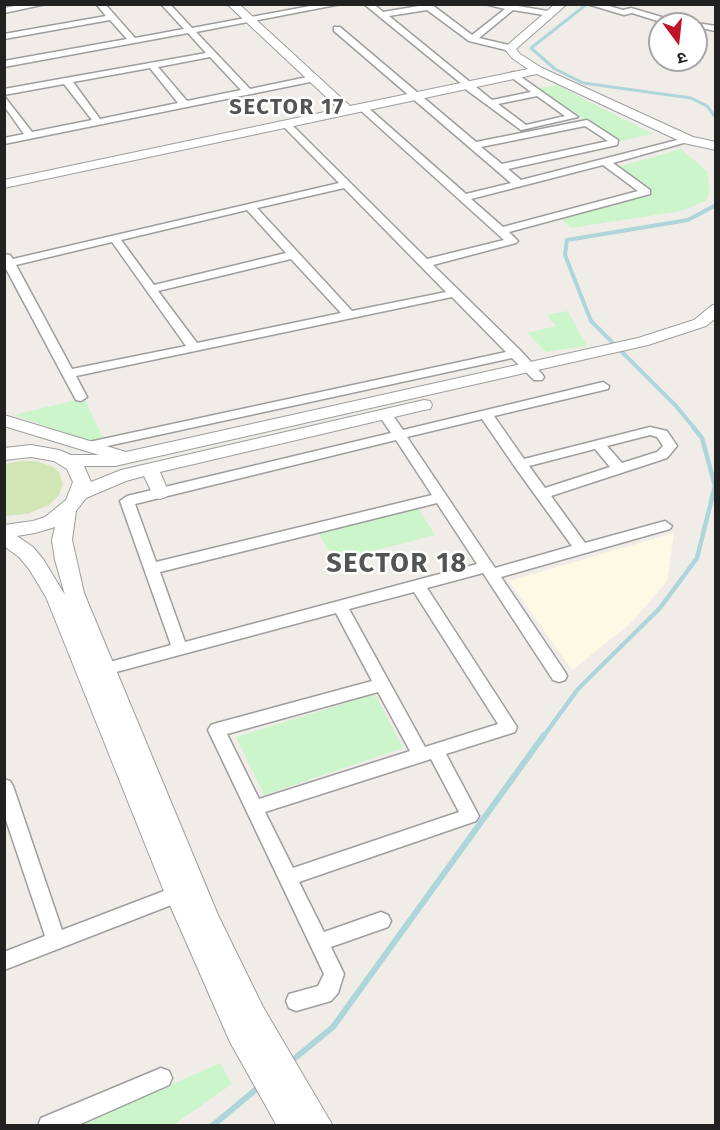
<!DOCTYPE html>
<meta charset="utf-8">
<style>
body{margin:0}
#map{position:relative;width:720px;height:1130px;overflow:hidden;background:#f0ede8;font-family:"Fira Sans","Noto Sans Devanagari",sans-serif}
canvas{display:block}
.frame{position:absolute;inset:0;border:6px solid #212121;pointer-events:none}
.north{position:absolute;left:648px;top:12px;width:60px;height:60px;box-sizing:border-box;background:#fff;border:2px solid #a6a6a6;border-radius:50%;rotate:165deg;font-size:16px;font-weight:700;line-height:24px;text-align:center;color:#212121}
.north::after{content:'';display:block;margin:auto;width:21px;height:27px;background:#bf1328;clip-path:polygon(50% 0,100% 100%,50% 72%,0 100%)}
</style>
<div id="map">
<canvas width="720" height="1130"></canvas>
<div class="frame"></div>
<div class="north">उ</div>
</div>
<script>
const context = document.querySelector('canvas').getContext('2d');
context.lineJoin = 'round';
function paint(path, color) { context.fillStyle = color; context.fill(path, 'evenodd'); }
const poly = rows => new Path2D(rows.map(r => 'M' + r).join(''));
function strokePath(path, color, width, dash) { context.strokeStyle = color; context.lineWidth = width; context.lineCap = dash ? 'butt' : 'round'; context.setLineDash(dash || []); context.stroke(path); }
function write(font, color, halo, rows, align = 'center') {
  context.font = font + ' "Fira Sans",sans-serif'; context.lineWidth = 5; context.setLineDash([]); context.textBaseline = 'middle'; context.strokeStyle = halo; context.fillStyle = color; for (const [text, x, y, turn = 0] of rows) {
    context.save(); context.translate(x, y); context.rotate((+turn || 0) * Math.PI / 180); context.textAlign = isNaN(turn) ? turn : align; if (halo) context.strokeText(text, 0, 0); context.fillText(text, 0, 0); context.restore();
  }
}
paint(poly([
 [674,533,667,581,632,622,572,670,509,581]
]), '#fcfae5');
paint(poly([
 [21,461,35,461,51,466,59,472,63,484,59,495,49,505,27,514,5,516,5,464]
]), '#d2e5b4');
paint(poly([
 [557,85,653,134,616,142,540,88],
 [681,149,707,171,710,191,706,201,681,211,571,228,560,218,652,193,618,167],
 [568,311,587,346,546,352,527,333,556,326,547,315],
 [84,398,103,438,89,441,14,415],
 [418,508,435,535,335,561,318,533],
 [375,694,403,748,264,795,236,737],
 [220,1063,232,1084,173,1125,80,1125]
]), '#ccf5cb');
strokePath(poly([
 [587,4,531,48,555,69,583,83,691,98,707,106,716,118]
]), '#add5da', 3);
strokePath(poly([
 [695,429,676,406,591,321,565,255,567,240,688,220,716,205]
]), '#add5da', 4);
strokePath(poly([
 [543,737,578,689,660,608,697,558,715,486,702,438,693,427]
]), '#add5da', 4.5);
strokePath(poly([
 [289,1063,333,1027,544,735],
 [212,1126,259,1087]
]), '#add5da', 6);
const minor = poly([
 [26,4,46,4,4,13,4,8,26,4],
 [96,4,105,4,135,38,184,29,161,4,170,4,192,28,321,4,341,4,196,32,250,89,312,76,317,79,315,81,4,144,4,138,24,134,4,106,4,96,32,132,92,120,64,84,4,95,4,89,206,53,188,33,4,67,4,61,127,39,110,20,4,39,4,34,106,16,96,4],
 [210,57,241,90,187,101,158,67,210,57],
 [150,68,178,103,100,119,73,82,150,68],
 [364,4,374,4,383,12,431,4,472,35,505,9,485,4,520,4,518,6,553,12,554,14,550,16,513,10,479,38,513,46,514,48,510,51,469,41,427,10,389,16,492,100,531,92,511,77,511,73,514,72,578,117,521,130,464,88,463,85,364,4],
 [537,96,565,116,526,125,498,104,537,96],
 [587,4,602,4,623,10,631,8,665,18,716,26,716,31,696,27,696,24,664,23,632,13,624,15,587,4],
 [334,27,340,27,476,142,587,120,618,140,617,145,508,169,521,180,689,137,694,140,613,163,650,190,650,194,509,232,518,241,516,243,433,265,520,350,542,374,544,377,542,380,534,380,512,358,89,450,84,449,82,446,84,443,89,442,506,352,452,297,76,376,87,397,81,401,76,400,62,374,4,265,4,254,10,255,13,259,339,183,283,126,283,122,289,122,427,259,504,240,358,108,366,106,466,194,511,183,334,31,334,27],
 [585,126,608,141,502,164,481,147,585,126],
 [603,165,638,191,503,227,471,199,603,165],
 [344,188,446,292,352,311,257,208,344,188],
 [247,210,286,253,154,285,121,240,247,210],
 [112,242,186,346,72,369,16,265,112,242],
 [291,259,341,313,197,343,158,291,291,259],
 [603,382,609,386,608,389,494,416,524,459,650,427,667,431,677,446,667,458,551,496,585,543,665,521,672,526,670,529,501,577,565,672,567,676,565,680,559,682,553,680,483,573,427,588,517,727,515,732,446,754,479,816,476,821,299,882,324,932,381,912,388,915,391,921,388,927,331,947,344,974,338,993,331,1001,296,1011,289,1008,286,1001,289,994,318,986,324,974,208,730,211,725,217,723,372,681,336,613,105,675,99,673,97,669,99,665,171,645,120,501,127,496,391,433,378,414,385,410,390,411,403,430,603,382],
 [482,419,515,467,572,546,495,568,407,437,482,419],
 [650,435,657,437,663,446,657,452,622,463,607,446,650,435],
 [396,440,432,495,156,562,135,504,396,440],
 [595,449,610,467,545,488,529,466,595,449],
 [437,503,477,564,185,642,160,572,437,503],
 [414,592,498,724,425,747,349,609,414,592],
 [378,692,410,751,259,799,227,734,378,692],
 [431,759,459,812,293,868,265,812,431,759],
 [4,779,10,781,13,786,62,930,177,886,184,888,186,894,184,900,4,970,4,952,45,936,4,814,4,779],
 [161,1068,169,1071,172,1078,169,1085,76,1126,38,1126,41,1118,161,1068]
]);
const tertiary = poly([
 [227,4,239,4,350,106,528,69,512,58,504,48,555,4,567,4,516,49,520,54,542,68,693,137,716,142,716,150,684,143,537,74,4,188,4,180,339,109,227,4],
 [716,304,716,318,706,326,648,345,115,466,84,466,91,482,121,470,424,400,430,401,432,405,430,409,424,410,160,472,169,493,166,497,160,499,154,497,144,476,126,481,86,498,76,511,72,540,84,593,218,915,263,1007,333,1126,277,1126,230,1042,165,894,46,597,29,569,19,557,4,546,4,525,33,521,45,517,66,500,73,482,67,469,54,461,31,457,4,460,4,448,31,445,59,450,71,455,99,455,4,426,4,415,126,452,638,338,694,320,711,306,716,304],
 [55,527,52,540,55,560,65,595,43,559,33,547,17,536,35,533,55,527]
]);
strokePath(minor, '#9e9e9e', 3);
strokePath(tertiary, '#9e9e9e', 2);
paint(minor, '#fff');
paint(tertiary, '#fff');
context.letterSpacing = '1.5px';
write('bold 22px', '#545454', '#fff', [
 ["SECTOR 17",287,108]
]);
context.letterSpacing = '0px';
context.letterSpacing = '1.5px';
write('bold 27px', '#545454', '#fff', [
 ["SECTOR 18",397,564]
]);
context.letterSpacing = '0px';
</script>
